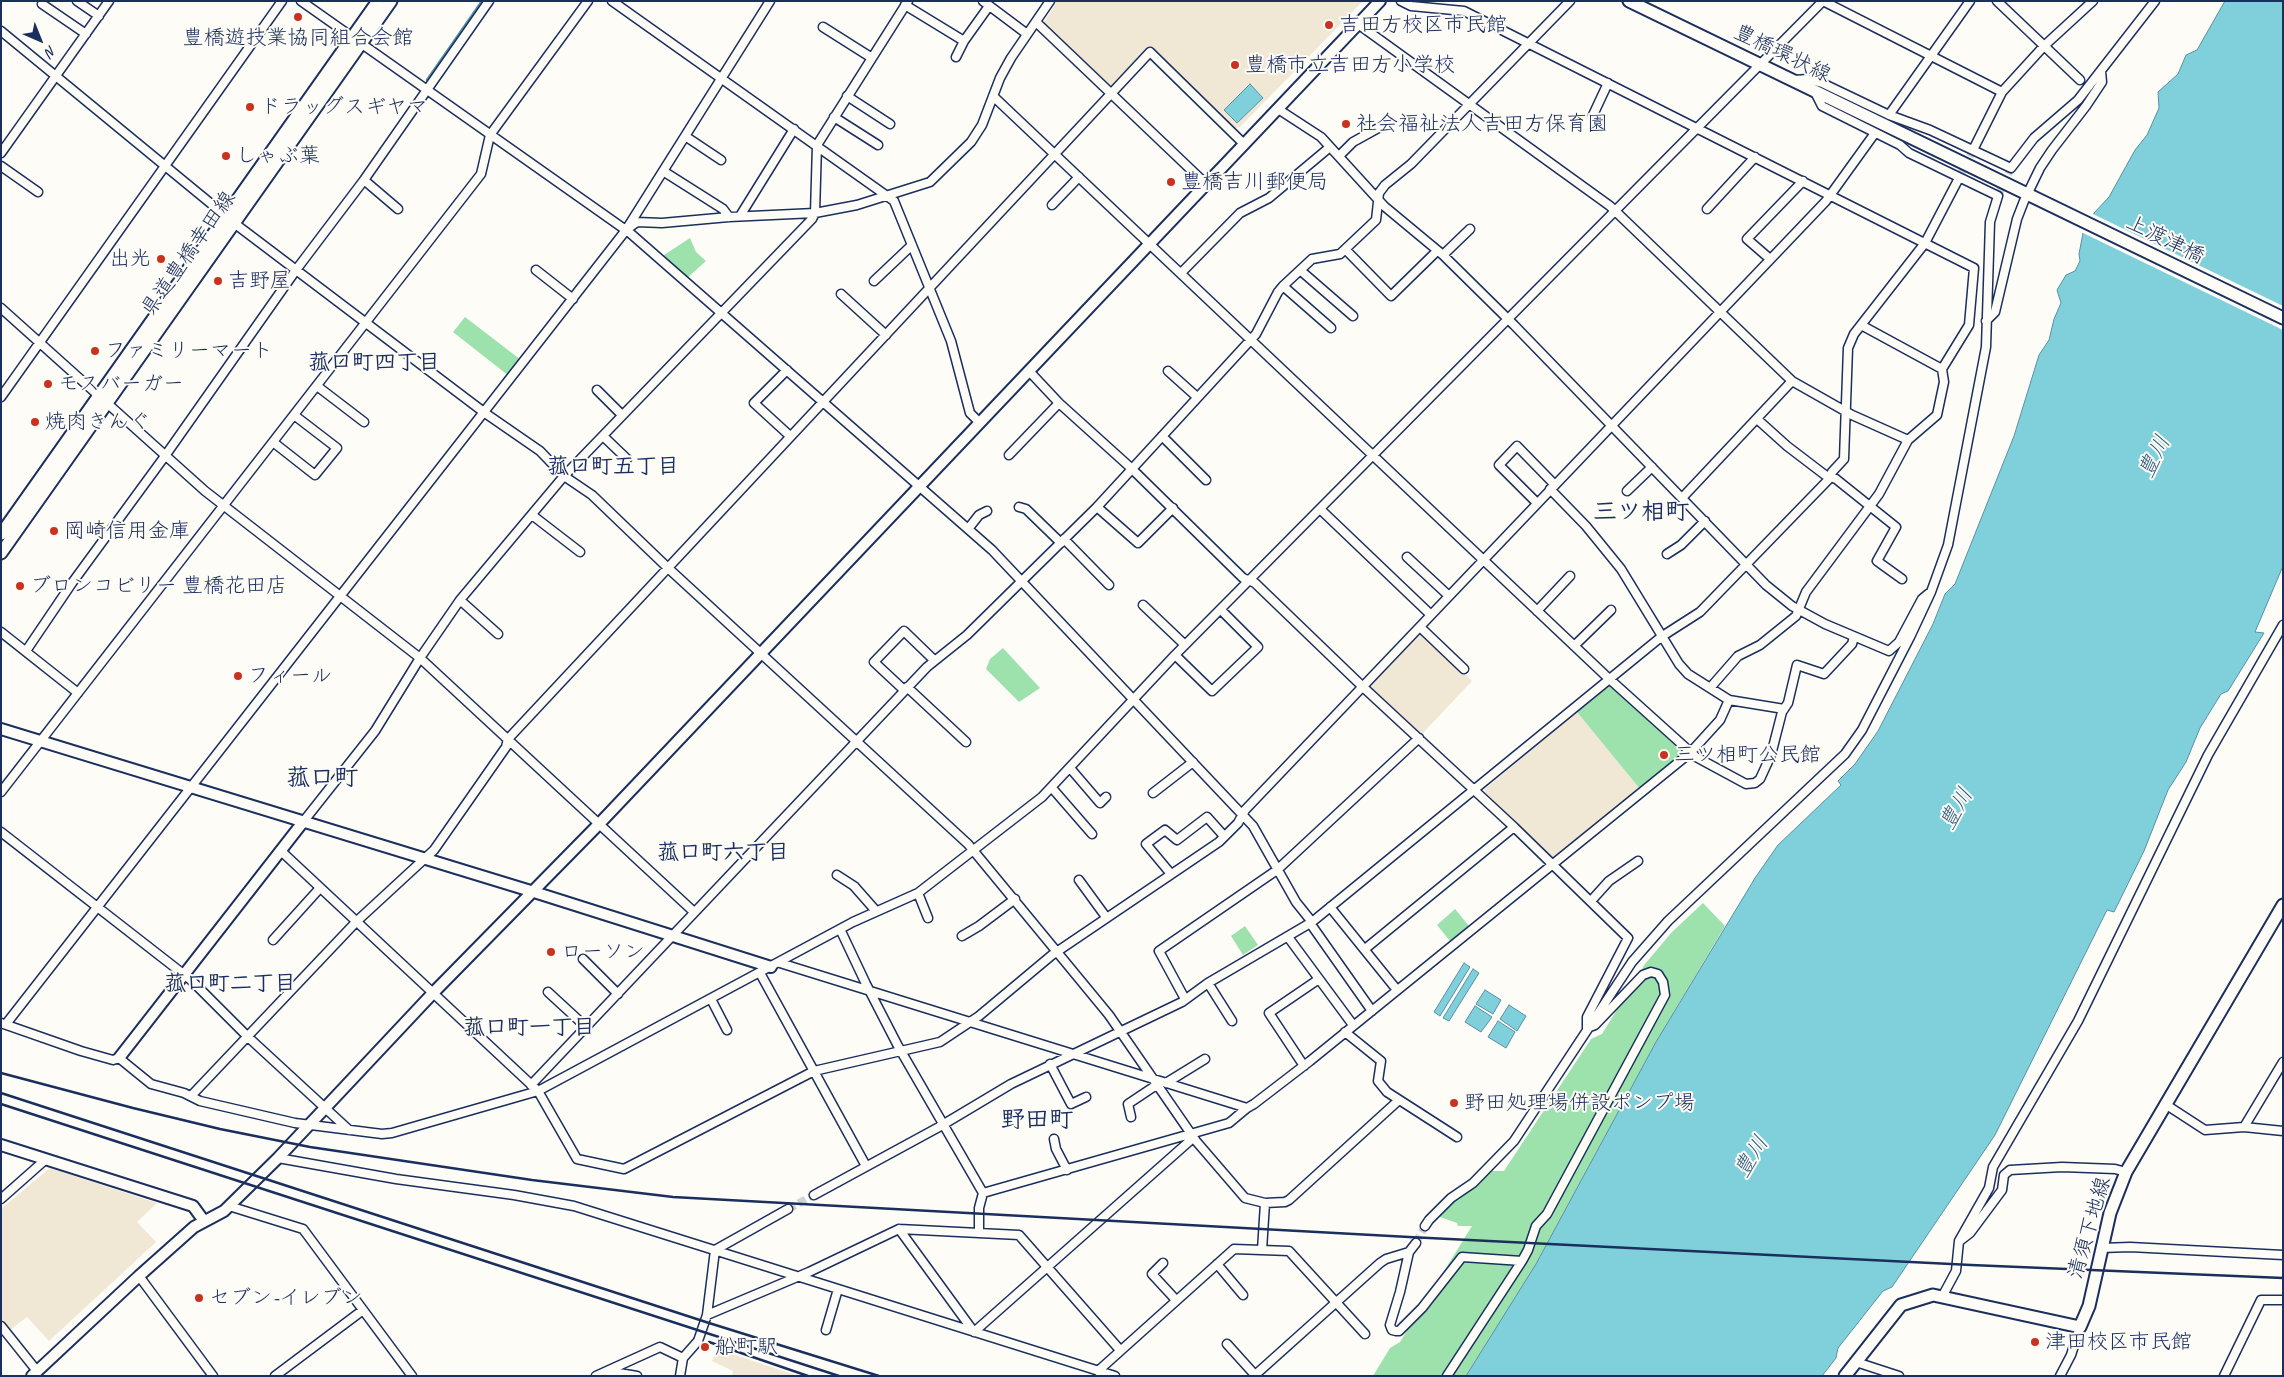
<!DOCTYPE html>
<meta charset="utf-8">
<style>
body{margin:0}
#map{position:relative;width:2284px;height:1377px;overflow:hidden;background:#fdfcf7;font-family:Caveat,sans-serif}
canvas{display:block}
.frame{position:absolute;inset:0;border:2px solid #1b2f5e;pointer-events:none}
.north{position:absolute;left:15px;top:15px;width:50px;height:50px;-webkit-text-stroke:4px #fdfcf7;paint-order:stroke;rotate:136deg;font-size:14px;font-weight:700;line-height:20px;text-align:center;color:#1b2f5e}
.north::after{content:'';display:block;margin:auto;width:18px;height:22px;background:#1b2f5e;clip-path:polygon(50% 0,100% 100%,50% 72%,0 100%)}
</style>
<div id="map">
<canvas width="2284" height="1377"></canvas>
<div class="frame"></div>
<div class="north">N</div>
</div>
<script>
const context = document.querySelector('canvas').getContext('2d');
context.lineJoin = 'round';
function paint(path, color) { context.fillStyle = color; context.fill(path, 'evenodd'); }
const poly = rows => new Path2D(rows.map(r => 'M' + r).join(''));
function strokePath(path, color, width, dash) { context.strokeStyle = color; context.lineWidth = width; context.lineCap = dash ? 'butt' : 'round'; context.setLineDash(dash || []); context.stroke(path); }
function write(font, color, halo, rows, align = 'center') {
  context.font = font + ' Caveat,"Klee One",sans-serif'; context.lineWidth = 4; context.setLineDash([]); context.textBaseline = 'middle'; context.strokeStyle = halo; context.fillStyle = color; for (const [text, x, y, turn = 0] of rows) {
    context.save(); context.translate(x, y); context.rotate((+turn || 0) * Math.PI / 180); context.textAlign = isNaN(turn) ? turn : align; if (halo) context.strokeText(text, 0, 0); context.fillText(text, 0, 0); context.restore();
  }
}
paint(poly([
 [1057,1,1363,1,1240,127,1234,128,1149,46,1110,87,1043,24],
 [1422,632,1472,681,1422,734,1371,688,1370,684],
 [1577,712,1640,789,1557,857,1551,857,1486,793,1485,789],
 [50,1168,157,1203,137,1222,156,1242,49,1341,27,1317,10,1330,1,1319,1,1209],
 [717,1349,798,1376,732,1376,733,1371,712,1361]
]), '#f0e7d5');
paint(poly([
 [690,238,696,252,706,261,686,279,661,257],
 [465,317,521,360,509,376,453,332],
 [1003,648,1040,688,1019,702,986,669,990,659],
 [1611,684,1681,751,1681,755,1640,789,1577,712],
 [1703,903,1725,926,1656,1042,1536,1264,1466,1376,1373,1376,1390,1348,1400,1342,1472,1226,1458,1226,1457,1223,1437,1216,1491,1171,1504,1171,1591,1039,1602,1034,1645,964,1672,932],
 [1455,909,1469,926,1450,941,1437,925],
 [1245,926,1258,945,1243,955,1231,936]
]), '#9de1ad');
const water = poly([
 [2225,1,2283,1,2283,566,2255,632,2264,633,2228,691,2221,694,2200,728,2186,762,2168,790,2144,851,2114,912,2107,910,1995,1135,1892,1287,1883,1291,1838,1348,1836,1358,1822,1376,1466,1376,1536,1264,1656,1042,1755,878,1778,845,1841,785,1838,781,1855,764,1878,731,1933,624,1945,594,1955,584,2014,436,2039,355,2049,340,2054,319,2061,303,2057,290,2066,275,2075,271,2080,261,2079,254,2083,233,2094,213,2109,197,2135,150,2147,135,2159,108,2158,92,2178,74,2186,55,2197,50,2225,1],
 [1250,84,1263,98,1237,123,1224,110,1250,84],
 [1464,963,1470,967,1440,1016,1434,1012,1464,963],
 [1473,969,1479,973,1449,1021,1443,1018,1473,969],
 [1485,990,1501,1000,1493,1014,1476,1004,1485,990],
 [1509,1005,1526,1016,1517,1031,1500,1019,1509,1005],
 [1475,1006,1492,1017,1481,1032,1465,1022,1475,1006],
 [1498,1021,1515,1032,1506,1048,1488,1037,1498,1021]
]);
paint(water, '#7fd0da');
strokePath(water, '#5790a8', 1);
paint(poly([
 [2091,213,2283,306,2283,330,2081,232]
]), '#fdfcf7');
strokePath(poly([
 [427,80,482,1]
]), '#5790a8', 2.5);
strokePath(poly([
 [1959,178,1973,150],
 [1998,196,2011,168],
 [788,1209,814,1195],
 [1416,1243,1425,1226]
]), '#d0d3d8', 8, [8, 4]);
const minor = poly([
 [77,1,99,16],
 [301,1,630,233,992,550,1253,826,1296,902,1312,922],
 [612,1,894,201,951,341,970,413,980,423],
 [983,1,1027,34],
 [1401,1,1411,6,1464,11,1974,268,1969,325,1942,369,1944,382,1937,415,1908,440,1879,494,1806,592,1796,616,1760,645,1738,656,1710,688],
 [1823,1,2002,92],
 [1997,1,2080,80],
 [42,4,86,34],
 [905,5,964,41,989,6],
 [1036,22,1206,184],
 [1358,24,1610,206,1792,381,1852,415,1908,440],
 [823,27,872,58],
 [1,31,226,216],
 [956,57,964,41],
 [1795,80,1807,79,1822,83,1889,115,1930,130,2011,168,2034,138,2078,100,2155,1],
 [847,96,890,124],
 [993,96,1605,675,1696,757,1746,784,1755,783,1760,779,1771,755,1782,712,1788,703,1797,665,1824,674,1852,644,1854,637],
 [1278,109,1321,137,1384,206,1443,255,1514,325,1766,585,1792,606,1825,624,1889,651,1899,642,1922,599,1928,594],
 [1593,115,1608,83],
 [1889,115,1970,1],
 [834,117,878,145],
 [685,136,721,160],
 [1973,150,2002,92,2044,46,2093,1],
 [1,153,109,1],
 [1339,156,1353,142,1382,126],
 [1,166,38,192],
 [663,171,723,209,729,217],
 [364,180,398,209],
 [1052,205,1079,177],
 [1707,209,1755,157],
 [740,216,794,129],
 [234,223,485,413,540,451,564,476,592,495,668,568,968,844,1109,1015,1196,1141,1245,1198,1265,1203,1285,1202,1289,1200,1399,1100],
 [630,227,637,222,662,223,729,217,815,213,857,205,930,182,971,142,982,125,1000,78,1011,58,1050,1],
 [1345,249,1391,296,1437,251],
 [1443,255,1470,229],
 [1770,259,1747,239,1803,181],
 [536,270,573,299],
 [1300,270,1353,316],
 [1181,273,1240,213,1269,198,1330,147],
 [874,281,912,245],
 [1283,286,1331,328],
 [841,294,886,335],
 [1,308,205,491,420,658,694,912],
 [1986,321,1995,312,2017,219,2024,201,2040,168,2052,150,2086,106,2102,82,2101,71],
 [1861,325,1942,369],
 [787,370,754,403,790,436],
 [1029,371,1059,403,1131,468,1243,578,1255,583,1363,687,1514,827,1628,938,1587,1017,1587,1028,1595,1025,1643,975,1651,972,1658,974,1663,982,1665,995,1547,1214,1536,1226,1528,1250,1522,1261],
 [1168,371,1197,397],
 [317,386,364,422],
 [597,390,622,415],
 [1,397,282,1],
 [1757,419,1787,446,1825,475,1836,479,1896,527,1877,561,1902,579],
 [603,436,627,459],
 [1162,436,1206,480],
 [273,442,315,475,337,448,294,415],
 [1009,455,1059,403],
 [1627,491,1652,467],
 [1682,498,1792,381],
 [1537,503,1499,465,1517,446,1555,485],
 [1019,507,1026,509,1061,543],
 [1097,507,1138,543,1173,508],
 [1320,509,1431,615],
 [532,515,580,552],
 [968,529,979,515,987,511],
 [1064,539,1109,585],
 [1667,554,1681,545,1705,521],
 [1407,557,1449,596],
 [460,600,498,634],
 [1143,605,1185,645],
 [1537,611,1570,576],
 [1420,627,1464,669],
 [1,632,78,693],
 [1574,646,1611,610],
 [26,651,72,583,165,456,296,270,364,180,489,1],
 [1175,655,1212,691,1258,647,1221,610],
 [907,687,966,742],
 [904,690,874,662,904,631,934,660],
 [1729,700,1784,709],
 [1070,768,1100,803,1106,797],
 [1052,788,1092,834],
 [1,792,481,174,490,135,588,1],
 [1153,793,1193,762],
 [303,822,375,731,420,658,460,600,564,476,812,219,815,213,817,145,908,1],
 [1,832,191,980,248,1037,349,1130],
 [281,851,538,1091,577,1159,624,1169,814,1071,940,1042,979,1016,1052,955,1219,842,1238,823,1245,810,1826,201,1875,133],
 [1171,874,1146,844,1165,830,1177,840,1207,817,1224,836],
 [837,875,854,886,876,911],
 [1079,880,1106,917],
 [918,893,928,918],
 [1591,901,1609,881,1638,861],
 [1330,907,1397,990],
 [1310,923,1372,1011],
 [840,929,866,984,898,1046,983,1193,1229,1123,1247,1108],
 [962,936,979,926,1015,899],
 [1288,937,1353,1025],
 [273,940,320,888],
 [1365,949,1514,827],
 [583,959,618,994],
 [780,963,1247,1108,1254,1104,1310,1061,1690,753,1720,720,1729,700,1688,674,1679,664,1621,569,1586,526,1550,489],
 [760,973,866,1166],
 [1208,983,1232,1021],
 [548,992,586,1027],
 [711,999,727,1030],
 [1185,999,1159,951,1277,870,1419,738],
 [1,1023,81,1051,113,1060,119,1058,151,1084,184,1093,200,1101,295,1123,382,1134,392,1133,538,1091,853,922,918,893,1042,797,1175,655,1823,1],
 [6,1024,626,230,770,1],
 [1345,1032,1381,1061,1378,1081,1387,1092,1457,1137],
 [1050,1064,1071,1104,1086,1097],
 [1304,1066,1269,1013,1319,979],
 [1166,1083,1205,1059],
 [531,1085,927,667,967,635,1097,507,1256,334,1278,292,1283,286,1312,259,1340,254,1376,220,1379,193,1385,185,1411,164,1570,1],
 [191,1096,357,921,434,850,506,747,508,739,1150,52,1244,144],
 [2165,1104,2205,1130,2244,1127,2283,1131],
 [1131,1117,1128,1104,1158,1084],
 [2244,1127,2283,1062],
 [1054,1139,1056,1149,1067,1170],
 [278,1158,396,1179,514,1195,574,1206,1115,1376],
 [814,1195,939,1127,1011,1084,1182,1002,1208,983,1312,922,1661,637,1700,612,1829,479,1832,472,1844,459,1848,348,1854,334,1925,243,1959,178],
 [1,1199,45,1160],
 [229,1206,303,1229,412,1376],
 [1425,1226,1429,1220,1451,1198,1473,1183,1514,1141,1632,962,1668,921,1845,754,1862,730,1910,637,1931,592,1948,545,1986,347,1990,222,1998,196,1909,153,1900,145,1822,106,1814,90],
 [899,1229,974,1332,1193,1138],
 [979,1233,979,1208,983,1193],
 [1961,1240,1970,1233,2002,1190,2004,1175,2010,1170,2062,1167,2115,1169,2126,1172],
 [1416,1243,1409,1252,1400,1292,1390,1325,1392,1330,1396,1331,1399,1331,1422,1308,1462,1257,1522,1261,1447,1376],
 [2101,1248,2130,1247,2283,1255],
 [1262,1250,1265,1203],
 [1163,1263,1152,1274,1176,1300],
 [1217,1264,1243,1295],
 [139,1276,213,1376],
 [1942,1297,1956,1271,1959,1241,1989,1188,1993,1167,2078,1021,2208,755,2283,625],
 [707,1315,809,1272,899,1229,1019,1235,1120,1350],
 [1,1326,37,1371],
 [826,1330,838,1289],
 [1227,1344,1255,1375],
 [1856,1362,1899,1376],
 [607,1371,660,1347,683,1358],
 [1098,1371,1234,1249,1289,1251,1365,1334],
 [275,1376,363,1310],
 [596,1376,607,1371,637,1376],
 [680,1376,683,1358,698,1341,707,1315,715,1250,788,1209],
 [1254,1376,1380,1263,1386,1259,1409,1252],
 [2060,1376,2071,1355,2080,1327],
 [2224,1376,2261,1300,2283,1300]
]);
const tertiary = poly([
 [1,729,534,892,771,967],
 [119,1058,303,822],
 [1,1145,193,1206,204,1221],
 [32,1376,139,1276,194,1227,224,1211,278,1158,433,993,599,824,1380,1]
]);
const secondary = poly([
 [1629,1,2283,318],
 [1,534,378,1],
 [1,553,391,1],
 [1845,1376,1901,1305,1933,1295,2080,1327,2089,1306,2110,1213,2126,1172,2283,905]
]);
strokePath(minor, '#1b2f5e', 11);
strokePath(tertiary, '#1b2f5e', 14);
strokePath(secondary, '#1b2f5e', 15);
strokePath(minor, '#fdfcf7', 8);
strokePath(tertiary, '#fdfcf7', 10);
strokePath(secondary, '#fdfcf7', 11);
strokePath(poly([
 [1,1073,133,1108,220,1129,310,1147,532,1180,673,1197,1409,1237,1971,1265,2283,1278],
 [1,1093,709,1323,879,1376],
 [1,1104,839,1376],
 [709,1342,808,1376]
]), '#1b2f5e', 2.5);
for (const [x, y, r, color] of [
 [298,17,5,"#c8321e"],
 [1329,25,5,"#c8321e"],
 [1235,65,5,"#c8321e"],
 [250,107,5,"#c8321e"],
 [1346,124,5,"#c8321e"],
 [226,156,5,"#c8321e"],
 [1171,182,5,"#c8321e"],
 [161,259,5,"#c8321e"],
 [218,281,5,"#c8321e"],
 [95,351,5,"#c8321e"],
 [48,384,5,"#c8321e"],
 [35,422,5,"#c8321e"],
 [54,531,5,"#c8321e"],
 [20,586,5,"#c8321e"],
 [238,676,5,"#c8321e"],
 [1664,755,5,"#c8321e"],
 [551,952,5,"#c8321e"],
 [1454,1103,5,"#c8321e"],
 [199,1298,5,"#c8321e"],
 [2035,1342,5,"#c8321e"],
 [705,1347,5,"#c8321e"]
]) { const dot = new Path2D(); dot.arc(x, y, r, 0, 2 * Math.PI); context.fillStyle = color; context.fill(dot); strokePath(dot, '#fdfcf7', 2); }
write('21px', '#1b2f5e', '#fdfcf7', [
 ["吉田方校区市民館",1339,25],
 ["豊橋遊技業協同組合会館",298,38,"center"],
 ["豊橋市立吉田方小学校",1245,65],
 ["ドラッグスギヤマ",260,107],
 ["社会福祉法人吉田方保育園",1356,124],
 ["しゃぶ葉",236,156],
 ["豊橋吉川郵便局",1181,182],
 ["出光",151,259,"right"],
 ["吉野屋",228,281],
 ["ファミリーマート",105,351],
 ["モスバーガー",58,384],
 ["焼肉きんぐ",45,422],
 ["岡崎信用金庫",64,531],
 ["ブロンコビリー 豊橋花田店",30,586],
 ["フィール",248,676],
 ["三ツ相町公民館",1674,755],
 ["ローソン",561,952],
 ["野田処理場併設ポンプ場",1464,1103],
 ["セブン-イレブン",209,1298],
 ["津田校区市民館",2045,1342],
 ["船町駅",715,1347]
], 'left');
write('21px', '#1b2f5e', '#fdfcf7', [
 ["豊橋環状線",1782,54,26],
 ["上渡津橋",2165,240,26],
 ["県道豊橋幸田線",189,254,-55],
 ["清須下地線",2090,1228,-74]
]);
write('bold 22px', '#1b2f5e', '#fdfcf7', [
 ["菰口町四丁目",374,363],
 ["菰口町五丁目",613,467],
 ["菰口町六丁目",723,853],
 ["菰口町二丁目",230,984],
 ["菰口町一丁目",529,1028]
]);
write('italic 22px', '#395f83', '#fdfcf7', [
 ["豊川",2155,457,-63],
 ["豊川",1957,809,-60],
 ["豊川",1752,1157,-58]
]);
write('bold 24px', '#1b2f5e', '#fdfcf7', [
 ["三ツ相町",1641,513],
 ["菰口町",322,779],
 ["野田町",1037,1121]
]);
</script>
